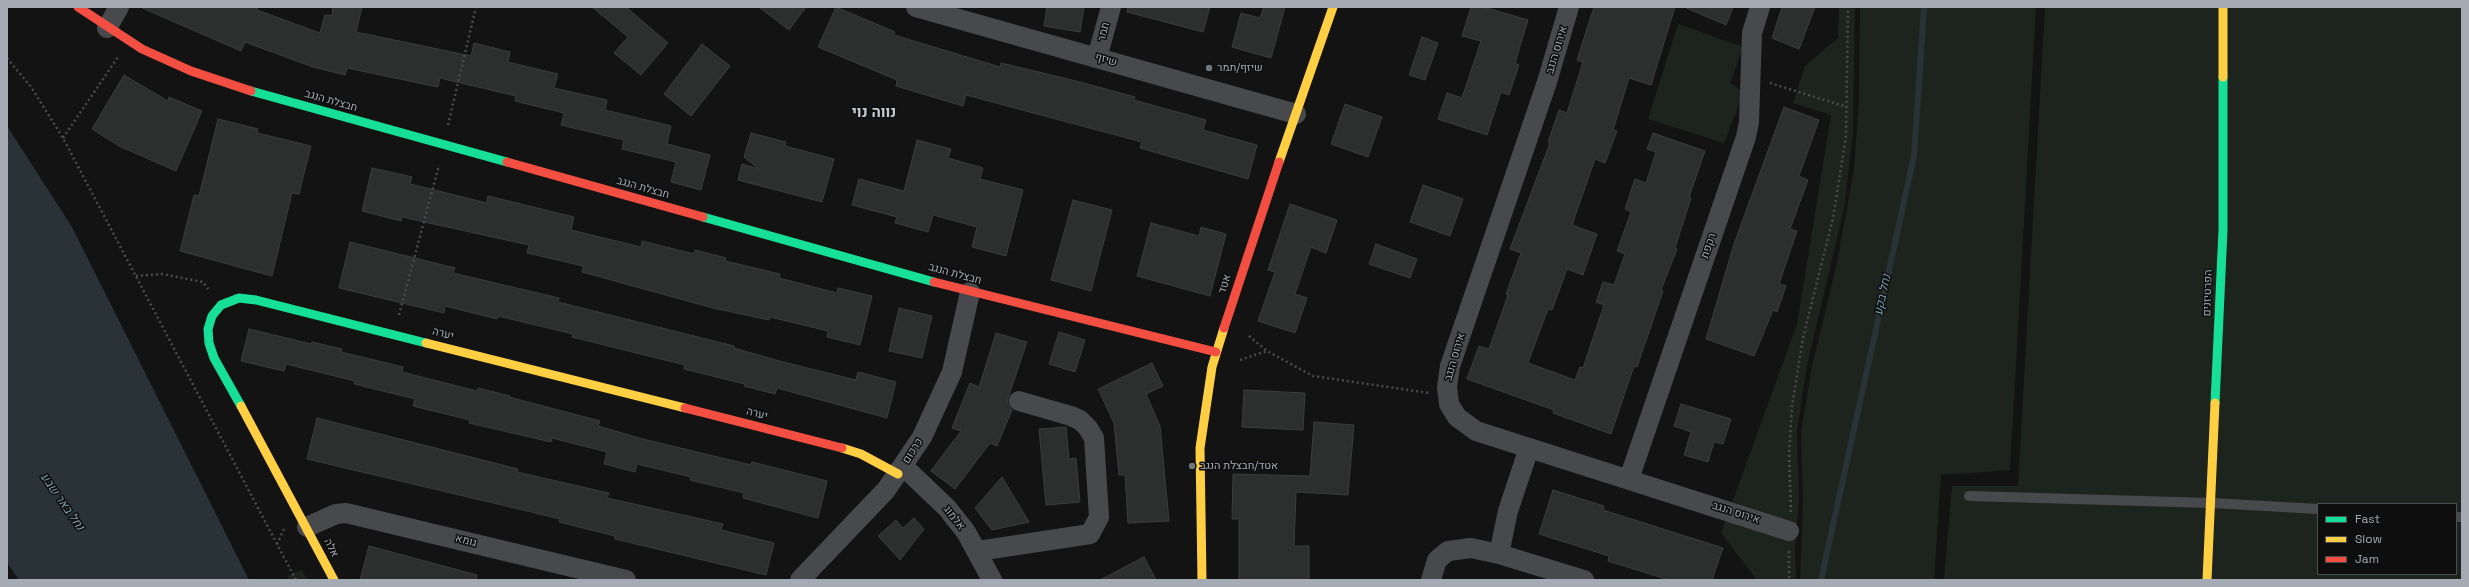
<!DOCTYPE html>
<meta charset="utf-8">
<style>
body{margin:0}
#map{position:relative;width:2469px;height:587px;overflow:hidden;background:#131313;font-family:"Space Grotesk",sans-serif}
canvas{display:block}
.frame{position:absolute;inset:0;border:8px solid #a4abb5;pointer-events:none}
.legend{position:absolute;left:2317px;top:503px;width:140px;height:72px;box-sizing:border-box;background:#0e0e0f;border:1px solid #4a4d51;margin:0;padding:5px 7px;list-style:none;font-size:12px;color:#a4abb5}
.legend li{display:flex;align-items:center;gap:8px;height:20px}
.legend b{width:20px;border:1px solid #4a4d51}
</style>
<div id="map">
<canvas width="2469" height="587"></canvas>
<div class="frame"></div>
<ul class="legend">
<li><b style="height:5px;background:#16e098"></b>Fast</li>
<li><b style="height:5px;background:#ffcf43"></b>Slow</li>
<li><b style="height:5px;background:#f24e42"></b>Jam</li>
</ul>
</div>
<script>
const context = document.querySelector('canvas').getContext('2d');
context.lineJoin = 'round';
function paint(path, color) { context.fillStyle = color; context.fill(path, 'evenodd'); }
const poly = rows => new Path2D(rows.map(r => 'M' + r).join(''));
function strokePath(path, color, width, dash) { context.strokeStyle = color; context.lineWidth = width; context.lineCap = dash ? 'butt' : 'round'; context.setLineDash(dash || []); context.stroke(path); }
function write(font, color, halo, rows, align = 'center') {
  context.font = font + ' "Space Grotesk",Heebo,sans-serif'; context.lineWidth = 3; context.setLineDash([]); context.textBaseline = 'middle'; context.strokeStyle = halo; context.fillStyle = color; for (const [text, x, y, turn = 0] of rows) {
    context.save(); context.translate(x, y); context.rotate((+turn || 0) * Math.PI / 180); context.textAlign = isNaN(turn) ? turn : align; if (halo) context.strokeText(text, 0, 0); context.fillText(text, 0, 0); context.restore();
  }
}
paint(poly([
 [1839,7,1855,7,1853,133,1844,209,1807,365,1797,431,1799,503,1795,547,1796,576,1796,580,1757,580,1721,533,1797,324,1831,115,1793,103,1805,66,1838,38],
 [1860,7,2036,7,2010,470,1941,475,1934,580,1800,580,1803,503,1801,432,1812,366,1837,263,1854,169,1859,99],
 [2045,7,2462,7,2462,580,1944,580,1952,486,2018,486],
 [2318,504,2456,504,2456,574,2318,574],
 [1678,24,1743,47,1730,83,1744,92,1724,143,1648,119],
 [302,570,308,580,289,580,287,576]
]), '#1d241d');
paint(poly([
 [7,126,72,227,249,580,19,580,7,563]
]), '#293236');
strokePath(poly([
 [1821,580,1914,156,1924,7]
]), '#293236', 6);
const building = poly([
 [140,7,258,7,257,10,320,33,325,15,332,16,333,7,362,7,356,32,471,56,474,43,510,52,508,62,558,74,554,88,607,100,605,110,671,126,667,144,710,155,701,190,671,182,676,162,622,149,624,140,561,125,564,113,515,101,516,96,440,78,438,87,347,68,345,75,313,67,245,42,241,51,140,7],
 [592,7,626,7,668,43,641,75,614,53,628,37,592,7],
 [759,7,806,7,789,30,759,7],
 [836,7,895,32,894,35,1000,67,1001,63,1080,82,1135,97,1134,100,1206,120,1203,130,1257,145,1248,179,1140,148,1142,142,966,95,963,106,896,86,897,80,818,47,836,7],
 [1047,7,1084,7,1080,32,1044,26,1047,7],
 [1128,7,1210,7,1203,32,1127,12,1128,7],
 [1264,7,1285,7,1271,58,1232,47,1241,13,1260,18,1264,7],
 [1471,7,1483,7,1528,20,1515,63,1519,65,1509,95,1501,92,1487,135,1438,119,1447,93,1462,98,1481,41,1462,36,1471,7],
 [1594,7,1675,7,1651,85,1629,78,1613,130,1617,131,1605,163,1595,159,1572,225,1597,234,1583,275,1567,269,1552,310,1548,309,1528,363,1575,380,1580,367,1583,368,1604,305,1596,302,1603,282,1614,285,1625,254,1617,251,1631,212,1625,209,1635,179,1646,183,1656,152,1647,149,1653,133,1705,151,1689,197,1691,198,1675,248,1677,249,1661,290,1663,291,1637,367,1634,366,1611,434,1553,413,1554,410,1467,379,1479,346,1489,349,1508,295,1506,294,1521,253,1510,249,1550,143,1548,142,1559,110,1567,113,1583,62,1577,60,1594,7],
 [1684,7,1733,7,1726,25,1684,7],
 [1782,7,1815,7,1799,49,1772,38,1782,7],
 [1422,37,1438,43,1425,80,1409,75,1422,37],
 [702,44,730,66,691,116,664,94,702,44],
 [124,75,168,101,169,97,202,111,176,171,119,146,92,129,124,75],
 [1345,104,1382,117,1368,157,1331,144,1345,104],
 [1784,107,1819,120,1799,176,1808,180,1790,229,1797,231,1779,284,1786,286,1777,312,1773,310,1754,356,1706,339,1734,244,1784,107],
 [218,119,258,129,257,133,311,146,299,194,292,193,272,276,180,251,194,195,199,196,218,119],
 [751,133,786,142,785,146,834,159,822,202,738,180,742,164,759,169,744,157,751,133],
 [917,140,951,149,948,158,983,168,980,179,1023,190,1006,256,972,247,977,227,933,215,928,232,895,223,897,217,852,205,859,179,904,191,917,140],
 [372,168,412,177,410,184,487,203,488,196,574,217,571,230,641,247,642,241,694,254,695,250,726,258,725,261,780,274,779,278,837,293,838,288,872,296,860,345,827,337,828,331,770,317,769,320,713,308,582,272,583,266,527,253,529,245,402,217,401,221,362,211,372,168],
 [1423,185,1463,199,1450,236,1410,222,1423,185],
 [1073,200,1112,210,1091,291,1051,280,1073,200],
 [1290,204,1337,220,1326,253,1311,247,1295,294,1307,298,1295,333,1258,321,1275,272,1268,270,1290,204],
 [1151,223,1199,236,1201,227,1226,234,1210,296,1137,276,1151,223],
 [350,242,455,268,453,273,559,298,558,302,734,346,734,348,783,362,856,380,858,372,896,382,887,418,777,388,775,394,744,386,745,384,684,369,685,365,572,337,573,334,498,316,497,319,445,306,444,313,339,288,350,242],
 [1376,244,1417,259,1410,278,1369,264,1376,244],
 [899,308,932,316,922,358,889,351,899,308],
 [249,329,311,344,312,342,342,349,341,352,403,367,402,372,477,391,478,388,510,396,509,397,600,421,598,426,643,439,751,465,752,462,827,481,818,518,743,498,744,493,690,480,691,477,637,464,635,472,604,464,607,452,552,438,551,442,469,423,470,420,413,406,415,399,354,384,355,381,286,364,284,371,241,361,249,329],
 [1059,332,1085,340,1075,372,1049,364,1059,332],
 [996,333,1027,342,1008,398,1008,404,1012,410,997,446,990,443,955,489,931,471,961,431,952,428,970,383,979,387,996,333],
 [1152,363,1163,386,1146,394,1160,426,1169,521,1128,523,1125,475,1119,475,1114,423,1098,389,1152,363],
 [1244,390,1305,393,1303,430,1242,427,1244,390],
 [1681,404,1731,419,1723,444,1714,442,1708,462,1684,455,1691,432,1674,426,1681,404],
 [317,418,518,469,517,472,609,493,607,498,723,524,721,530,774,543,766,575,615,539,615,536,559,522,560,519,523,510,307,459,317,418],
 [1314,422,1354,425,1348,495,1296,492,1294,546,1309,546,1309,580,1239,580,1239,519,1232,519,1233,474,1310,476,1314,422],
 [1066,427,1069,459,1076,458,1080,502,1046,505,1039,429,1066,427],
 [1002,477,1029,522,992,530,975,508,1002,477],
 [1553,490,1604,506,1603,510,1723,548,1712,580,1669,580,1608,561,1609,556,1539,534,1553,490],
 [914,518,924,529,900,560,878,536,896,520,903,528,914,518],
 [369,546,477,575,476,580,360,580,369,546],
 [1144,557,1156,580,1100,580,1144,557]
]);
paint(building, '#2d2e2e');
strokePath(building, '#3b3d3f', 1);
strokePath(poly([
 [7,58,31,87,63,138,277,544],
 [1770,83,1847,107],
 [448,125,476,7],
 [63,138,118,57],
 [136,276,162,274,203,282,208,289],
 [399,315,439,165],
 [1249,336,1267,351,1313,376,1429,393],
 [1240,360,1267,351],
 [1791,512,1789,454,1792,406,1803,338,1833,218,1846,136,1848,7],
 [284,529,277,544,296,580],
 [1789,551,1789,580]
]), '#494b4e', 2.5, [2, 3]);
strokePath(poly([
 [1969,496,2212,503,2318,509],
 [2456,517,2462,517]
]), '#48494c', 10);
strokePath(poly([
 [916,7,1296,114],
 [1569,7,1547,82,1450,366,1447,387,1449,404,1457,417,1476,431,1789,531],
 [107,28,119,7],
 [1097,58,1111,7],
 [903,466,947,508,966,532,992,580],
 [1629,479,1746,137,1749,122,1752,33,1760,7],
 [307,527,336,514,346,513,626,580],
 [978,551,1090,534,1099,517,1094,438,1088,428,1080,420,1071,416,1019,401],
 [1499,554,1584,580],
 [800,580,886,490,922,437,952,372,970,292],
 [1431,580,1437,560,1448,551,1471,548,1499,554,1508,511,1529,448]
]), '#48494c', 20);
strokePath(poly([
 [251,91,507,162],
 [703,217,934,282],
 [2215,403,2223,230,2223,77],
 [241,406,214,358,209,343,208,329,212,316,221,305,239,298,256,300,426,343]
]), '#16e098', 9);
strokePath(poly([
 [2223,7,2223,77],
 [1279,162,1333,7],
 [426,343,685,408],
 [241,406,334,580],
 [842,448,861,454,898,474],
 [1202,580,1200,448,1212,367,1224,328],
 [2207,580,2215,403]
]), '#ffcf43', 9);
strokePath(poly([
 [78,7,142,49,191,71,251,91],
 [507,162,703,217],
 [934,282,1216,352],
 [1224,328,1279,162],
 [685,408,842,448]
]), '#f24e42', 9);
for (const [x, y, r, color] of [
 [1209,68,4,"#71767c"],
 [1192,466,4,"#71767c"]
]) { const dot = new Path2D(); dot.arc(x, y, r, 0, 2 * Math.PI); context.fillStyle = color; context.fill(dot); strokePath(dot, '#0e0e0f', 1.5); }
write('11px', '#a4abb5', '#0e0e0f', [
 ["תמר",1104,32,-75],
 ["אירוס הנגב",1557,50,-73],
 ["שיזף",1106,60,16],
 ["חבצלת הנגב",331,101,16],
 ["חבצלת הנגב",643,188,16],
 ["רקפת",1709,246,-71],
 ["חבצלת הנגב",955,274,15],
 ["אטד",1225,284,-73],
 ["הפרטיזנים",2208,293,-88],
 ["יערה",443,334,14],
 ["אירוס הנגב",1455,357,-74],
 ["יערה",757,414,14],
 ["כרכום",913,451,-57],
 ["אירוס הנגב",1736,513,18],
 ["אלמוג",954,518,51],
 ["גומא",466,541,14],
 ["אלה",331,548,64]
]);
write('11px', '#a4abb5', '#0e0e0f', [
 ["שיזף/תמר",1217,68],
 ["אטד/חבצלת הנגב",1200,466]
], 'left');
write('italic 12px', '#7b9eb0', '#0e0e0f', [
 ["נחל בקע",1883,295,-78],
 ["נחל באר שבע",62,502,55]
]);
write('bold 15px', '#c5c9d1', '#0e0e0f', [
 ["נווה נוי",874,113]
]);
</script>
